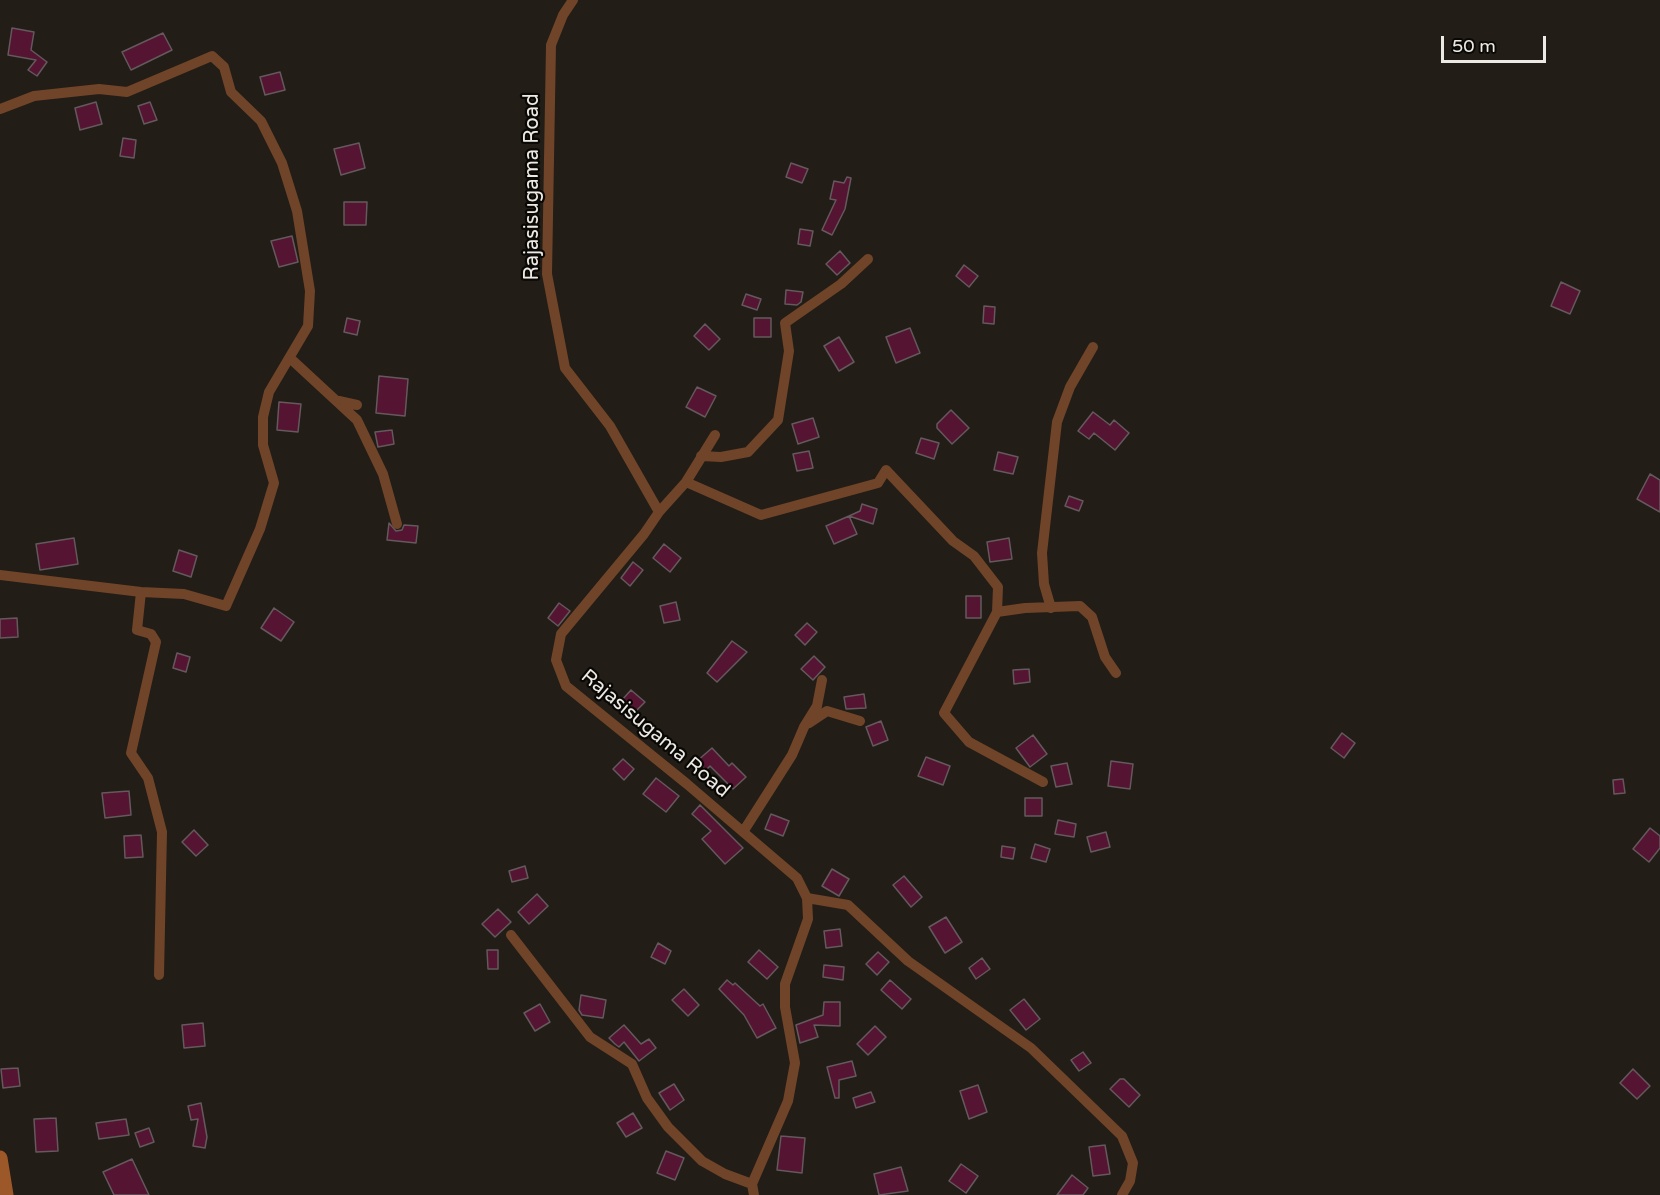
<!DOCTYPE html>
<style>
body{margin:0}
#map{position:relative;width:1660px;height:1195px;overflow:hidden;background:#221d16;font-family:"Varela Round",sans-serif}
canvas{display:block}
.scale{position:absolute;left:1441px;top:36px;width:105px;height:27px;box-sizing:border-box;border:3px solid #edeae5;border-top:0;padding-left:8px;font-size:18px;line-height:21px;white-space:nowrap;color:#edeae5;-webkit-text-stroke:4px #0a0805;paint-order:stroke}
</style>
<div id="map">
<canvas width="1660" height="1195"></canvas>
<div class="scale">50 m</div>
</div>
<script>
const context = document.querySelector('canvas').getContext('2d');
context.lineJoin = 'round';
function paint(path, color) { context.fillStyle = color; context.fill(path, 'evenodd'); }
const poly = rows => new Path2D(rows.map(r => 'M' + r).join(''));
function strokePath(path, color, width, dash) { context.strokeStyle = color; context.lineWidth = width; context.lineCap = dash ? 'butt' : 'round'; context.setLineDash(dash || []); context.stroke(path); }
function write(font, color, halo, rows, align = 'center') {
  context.font = font + ' "Varela Round",sans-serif'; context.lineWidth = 4.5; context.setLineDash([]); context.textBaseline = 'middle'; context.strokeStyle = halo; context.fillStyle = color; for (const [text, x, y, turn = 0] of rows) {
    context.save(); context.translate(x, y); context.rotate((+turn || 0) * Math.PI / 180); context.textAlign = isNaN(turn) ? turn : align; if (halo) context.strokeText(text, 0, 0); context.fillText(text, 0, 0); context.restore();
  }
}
const building = poly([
 [12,28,34,32,31,50,47,62,37,76,28,70,36,60,8,55,12,28],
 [163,33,172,50,131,70,122,52,163,33],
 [280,72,285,90,265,95,260,77,280,72],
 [96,102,102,124,80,130,75,108,96,102],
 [150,102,157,120,144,124,138,106,150,102],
 [123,138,136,140,134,158,120,156,123,138],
 [359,143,365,168,341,175,334,149,359,143],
 [791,163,808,169,802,183,786,177,791,163],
 [847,177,851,178,845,209,832,235,822,230,836,200,830,199,834,181,844,183,847,177],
 [344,202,367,202,366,225,344,225,344,202],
 [800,229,813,231,810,246,798,244,800,229],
 [292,236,298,262,279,267,271,241,292,236],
 [840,251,850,263,837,275,826,264,840,251],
 [964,265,978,276,969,287,956,276,964,265],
 [1561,282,1580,291,1570,314,1551,306,1561,282],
 [786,290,803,292,801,302,797,305,785,304,786,290],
 [746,294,761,299,757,310,742,305,746,294],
 [984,306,995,307,994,324,983,323,984,306],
 [347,318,360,321,357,335,344,332,347,318],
 [754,318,771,318,771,337,754,337,754,318],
 [705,324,720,339,709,350,694,336,705,324],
 [910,328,920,353,896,363,886,337,910,328],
 [839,337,854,362,839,371,824,346,839,337],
 [379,376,408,379,405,416,376,413,379,376],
 [697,387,716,396,705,417,686,407,697,387],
 [279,402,301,404,298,432,277,430,279,402],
 [951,410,969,428,952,444,937,428,937,424,951,410],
 [1093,412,1110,425,1114,420,1129,433,1115,450,1094,433,1089,439,1078,431,1093,412],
 [813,418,819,437,798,444,792,424,813,418],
 [392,430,394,444,378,447,375,432,392,430],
 [921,438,939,443,934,459,916,453,921,438],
 [809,451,813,468,797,471,793,454,809,451],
 [998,452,1018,457,1013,474,994,470,998,452],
 [1650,474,1660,480,1660,512,1637,499,1650,474],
 [1069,496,1083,501,1079,511,1065,506,1069,496],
 [862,504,877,509,873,524,849,516,860,511,862,504],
 [849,516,857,534,834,544,826,526,849,516],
 [389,523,396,531,402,530,404,525,418,526,416,543,387,540,389,523],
 [74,538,78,564,40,570,36,544,74,538],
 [1009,538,1012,559,990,562,987,542,1009,538],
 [664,544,681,558,670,572,653,558,664,544],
 [179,550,197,556,191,577,173,571,179,550],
 [633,562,643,570,630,586,621,578,633,562],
 [966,596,981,596,981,618,966,618,966,596],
 [676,602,680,620,664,623,660,606,676,602],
 [559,603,570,611,558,626,548,618,559,603],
 [274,608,294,622,281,641,261,628,274,608],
 [17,618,18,637,0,638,0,619,17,618],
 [807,623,817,632,805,645,795,635,807,623],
 [732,641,747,652,717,682,707,673,732,641],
 [177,653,190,657,186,672,173,668,177,653],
 [814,656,825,667,813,680,801,669,814,656],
 [1029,669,1030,682,1014,684,1013,670,1029,669],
 [631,690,645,702,636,711,622,700,631,690],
 [864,694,866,708,846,709,844,697,864,694],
 [881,721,888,740,873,746,866,727,881,721],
 [1342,733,1355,743,1344,758,1331,748,1342,733],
 [1033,735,1047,754,1030,767,1016,748,1033,735],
 [712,748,729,766,732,763,746,777,733,789,710,766,706,770,697,761,712,748],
 [926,757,950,766,943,785,918,776,926,757],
 [623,759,634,769,624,780,613,769,623,759],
 [1111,761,1133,764,1130,789,1108,786,1111,761],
 [1067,763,1072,784,1056,787,1051,766,1067,763],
 [656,778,679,796,666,812,643,794,656,778],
 [1623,779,1625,793,1614,794,1613,780,1623,779],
 [129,791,131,815,105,818,102,793,129,791],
 [1025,798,1042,798,1042,816,1025,816,1025,798],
 [700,805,743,848,725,864,702,839,711,831,692,814,700,805],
 [771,814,789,821,783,836,765,829,771,814],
 [1058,820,1076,824,1074,837,1055,834,1058,820],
 [1650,828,1660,836,1660,848,1649,862,1633,849,1650,828],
 [194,830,208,845,196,856,182,842,194,830],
 [1106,832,1110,847,1091,852,1087,837,1106,832],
 [141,835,143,857,125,858,124,836,141,835],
 [1035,844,1050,849,1046,862,1031,858,1035,844],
 [1002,846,1015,848,1013,859,1001,857,1002,846],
 [525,866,528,878,512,882,509,871,525,866],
 [832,869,849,879,839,896,822,886,832,869],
 [904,876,922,897,911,907,893,885,904,876],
 [537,894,548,906,529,924,518,912,537,894],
 [498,909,511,922,495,937,482,924,498,909],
 [946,917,962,942,945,953,929,927,946,917],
 [840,929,842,946,826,948,824,931,840,929],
 [658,943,671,951,665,964,651,957,658,943],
 [487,950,498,950,498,969,488,969,487,950],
 [759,950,778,967,767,979,748,962,759,950],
 [878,952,889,962,877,975,866,964,878,952],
 [982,958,990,969,976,979,969,968,982,958],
 [824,965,844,967,843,980,823,977,824,965],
 [727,980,733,985,735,983,760,1006,763,1004,776,1028,757,1038,744,1015,719,989,727,980],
 [890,980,911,999,902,1009,881,990,890,980],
 [684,989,699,1005,688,1016,672,1000,684,989],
 [581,995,606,1000,603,1018,582,1015,579,1010,581,995],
 [1024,999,1040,1019,1026,1030,1010,1010,1024,999],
 [824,1002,840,1002,840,1026,814,1025,818,1037,800,1043,796,1025,823,1015,824,1002],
 [540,1004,550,1022,535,1031,524,1013,540,1004],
 [203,1023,205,1046,184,1048,182,1025,203,1023],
 [624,1025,641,1044,649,1039,656,1048,639,1061,624,1042,619,1047,615,1044,609,1038,624,1025],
 [875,1026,886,1037,868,1055,857,1044,875,1026],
 [1083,1052,1091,1063,1079,1071,1071,1060,1083,1052],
 [852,1061,856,1076,839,1080,839,1098,835,1098,827,1067,852,1061],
 [18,1068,20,1086,3,1088,1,1069,18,1068],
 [1633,1069,1650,1086,1637,1099,1620,1083,1633,1069],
 [1120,1079,1124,1079,1140,1095,1129,1107,1110,1089,1120,1079],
 [674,1084,684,1100,670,1110,659,1093,674,1084],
 [978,1085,987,1112,969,1119,960,1091,978,1085],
 [871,1092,875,1102,856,1108,853,1098,871,1092],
 [201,1103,207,1137,205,1148,193,1146,198,1119,191,1120,188,1106,201,1103],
 [633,1113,642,1128,626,1137,617,1123,633,1113],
 [56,1118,58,1151,36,1152,34,1119,56,1118],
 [126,1119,129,1135,99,1139,96,1123,126,1119],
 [149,1128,154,1142,140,1147,135,1133,149,1128],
 [781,1136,805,1138,802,1173,777,1170,781,1136],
 [1105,1145,1110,1174,1093,1176,1089,1147,1105,1145],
 [666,1151,684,1158,675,1180,657,1173,666,1151],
 [132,1159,149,1195,114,1195,103,1172,132,1159],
 [961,1164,978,1176,966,1193,949,1181,961,1164],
 [901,1167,908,1191,879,1195,874,1174,901,1167],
 [1072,1175,1088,1188,1083,1195,1057,1195,1072,1175]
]);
paint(building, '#551432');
strokePath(building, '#64595c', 1.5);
strokePath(poly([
 [573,0,563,15,551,45,547,274,565,368,610,426,659,512,644,534,561,634,556,660,566,686,687,784,797,878,807,898,808,919,785,984,785,1007,795,1063,788,1101,752,1184,754,1195],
 [0,109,34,96,99,89,127,92,212,56,224,67,231,92,261,121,282,163,297,211,310,291,308,326,269,392,263,417,263,445,274,483,260,529,226,606,184,594,141,592,0,575],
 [291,359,357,420,383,474,397,524],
 [339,401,357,405],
 [701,456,721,457,748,452,778,420,789,351,785,323,841,284,868,259],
 [686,482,761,515,878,483,886,470,953,541,974,556,998,587,997,612,944,713,969,742,1043,782],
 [659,512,686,482,715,435],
 [141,592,137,630,151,634,156,642,131,753,148,778,162,832,159,975],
 [1051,608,1044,584,1042,553,1057,422,1070,387,1093,347],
 [997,612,1025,608,1080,606,1092,617,1105,657,1116,673],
 [809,723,827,711,860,721],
 [743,832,792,755,804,727,817,706,822,680],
 [807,898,848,905,908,961,1031,1048,1122,1136,1133,1163,1130,1181,1122,1195],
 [511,935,590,1037,632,1064,647,1098,668,1127,702,1161,725,1174,752,1184]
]), '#6f4429', 10);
strokePath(poly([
 [0,1158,6,1195]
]), '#9d582a', 15);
write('20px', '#edeae5', '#0a0805', [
 ["Rajasisugama Road",533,187,-90],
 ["Rajasisugama Road",655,734,40]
]);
</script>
